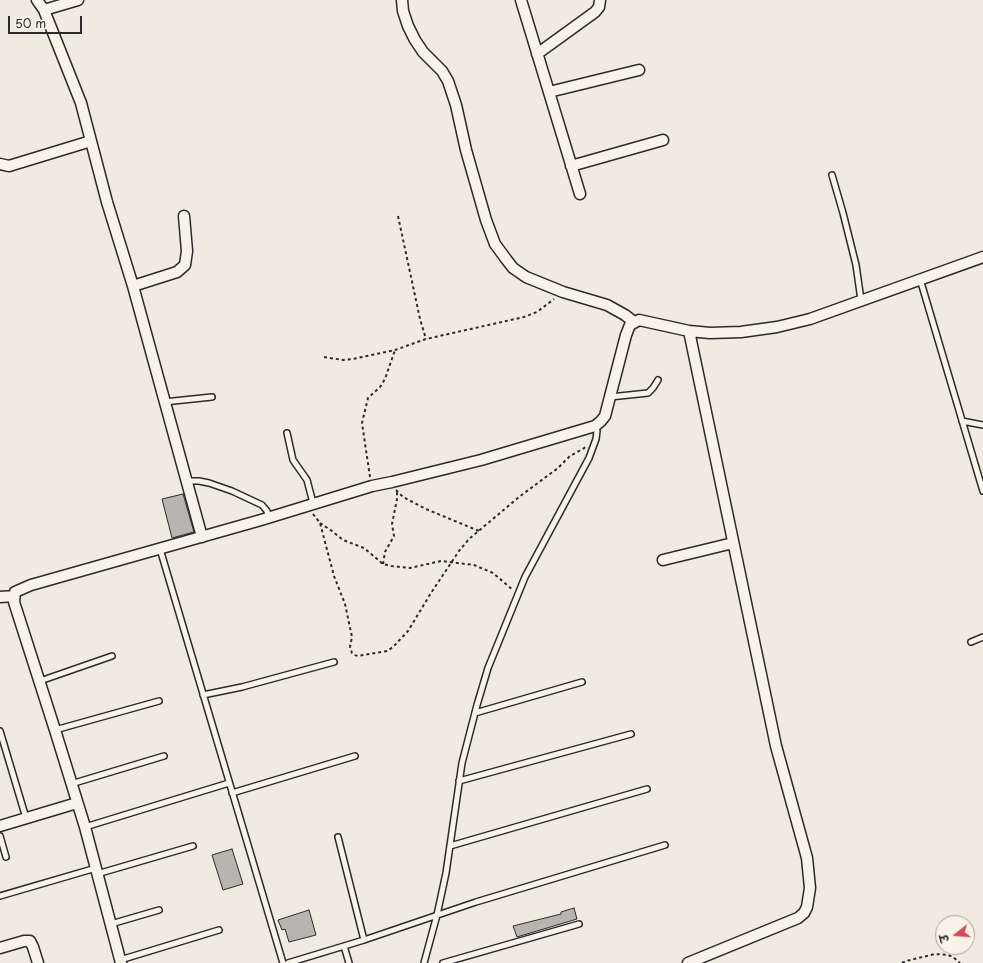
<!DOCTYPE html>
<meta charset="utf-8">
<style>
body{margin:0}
#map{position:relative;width:983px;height:963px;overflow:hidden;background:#efebe0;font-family:"Playpen Sans","Playpen Sans Deva",sans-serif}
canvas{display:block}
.north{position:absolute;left:935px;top:915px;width:40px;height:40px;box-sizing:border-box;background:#f7f3e8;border:1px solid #a5a39c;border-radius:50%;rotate:253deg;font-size:11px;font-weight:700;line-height:16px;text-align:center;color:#2b2b2b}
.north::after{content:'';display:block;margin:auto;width:14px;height:18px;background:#d1495b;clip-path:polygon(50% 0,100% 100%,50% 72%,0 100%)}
.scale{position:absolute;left:8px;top:16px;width:74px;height:18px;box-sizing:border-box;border:2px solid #2b2b2b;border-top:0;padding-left:5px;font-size:12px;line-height:14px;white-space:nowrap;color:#2b2b2b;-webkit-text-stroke:3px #f7f3e8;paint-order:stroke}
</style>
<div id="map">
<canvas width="983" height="963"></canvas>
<div class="north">उ</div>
<div class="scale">50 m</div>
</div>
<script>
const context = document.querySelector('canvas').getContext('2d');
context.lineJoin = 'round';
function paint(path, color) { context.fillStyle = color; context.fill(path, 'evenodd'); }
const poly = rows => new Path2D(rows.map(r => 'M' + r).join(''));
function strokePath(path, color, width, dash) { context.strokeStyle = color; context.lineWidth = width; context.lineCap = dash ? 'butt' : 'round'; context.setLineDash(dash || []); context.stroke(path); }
const building = poly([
 [183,494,194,532,172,538,162,499,183,494],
 [232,849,243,884,223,890,212,855,232,849],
 [574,908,577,919,517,937,513,926,561,914,561,912,574,908],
 [309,910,316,935,289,942,285,929,282,930,278,920,309,910]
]);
paint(building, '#b8b5ae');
strokePath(building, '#2b2b2b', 1);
const lane = poly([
 [832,175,843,213,856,265,861,300],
 [920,279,983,491],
 [610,397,648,393,653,388,658,380],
 [164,402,212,397],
 [962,421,983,425],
 [287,433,293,460,307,480,313,503],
 [187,481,199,481,209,483,232,491,262,505,267,511,269,518],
 [160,549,283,963],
 [971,642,983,637],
 [40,681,112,656],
 [203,695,242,687,334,662],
 [475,713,582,682],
 [55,730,159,701],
 [0,731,26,818],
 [459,781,631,734],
 [71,784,164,756],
 [232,793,355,756],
 [85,827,229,783],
 [0,836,6,857],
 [338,837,364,940],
 [450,846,647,789],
 [97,874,193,846],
 [0,896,96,868],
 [111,924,159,910],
 [344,946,349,963],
 [120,960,219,930],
 [288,963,364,940,476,902,665,845],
 [424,963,437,915,446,873,462,763,477,705,488,668,525,577,589,458,596,439,597,431,595,426],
 [443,963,579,924]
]);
const street = poly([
 [37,0,44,10,81,103,107,202,133,286,202,537],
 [402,0,403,11,408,26,415,40,423,52,442,71,448,81,456,105,466,150,486,220,495,244,506,259,513,268,526,277,563,292,607,305,625,315,634,322],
 [521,0,580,194],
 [44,10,78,0],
 [537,54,595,12,599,7,600,0],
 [549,92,639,70],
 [0,164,9,166,91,141],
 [571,166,663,140],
 [133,286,177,272,185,265,187,251,184,216],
 [663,560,733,543],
 [0,597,14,596],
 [0,826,77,803],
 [0,948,24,941,30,941,33,947,38,963],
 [121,963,85,827,55,730,14,602,15,592,31,585,261,520,372,486,392,482,481,460,595,426,601,421,605,416,626,335,630,325,639,320,689,331,710,333,741,332,777,327,810,319,983,257],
 [688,963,798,918,804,913,807,907,810,888,807,858,776,746,689,331]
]);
strokePath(lane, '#2b2b2b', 8);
strokePath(street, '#2b2b2b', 13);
strokePath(poly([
 [398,216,420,319,426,339],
 [324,357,343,360,353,359,395,350,426,339,524,317,537,312,554,299],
 [370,477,362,423,368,398,380,387,385,379,395,350],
 [396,490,403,497,426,509,479,531],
 [313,514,320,523,334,576,345,604,352,637,350,647,352,653,354,655,358,656,387,651,393,647,408,631,431,593,459,551,469,539,519,497,558,468,570,456,586,447],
 [320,523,332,531,343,540,364,548,383,564,391,566,410,568,441,561,474,565,493,573,513,590],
 [383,564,385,552,394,536,392,524,397,499,397,492],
 [902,963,906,961,935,954,948,955,953,957,960,963]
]), '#2b2b2b', 2, [3, 3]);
strokePath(lane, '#f7f3e8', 5);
strokePath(street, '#f7f3e8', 10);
</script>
